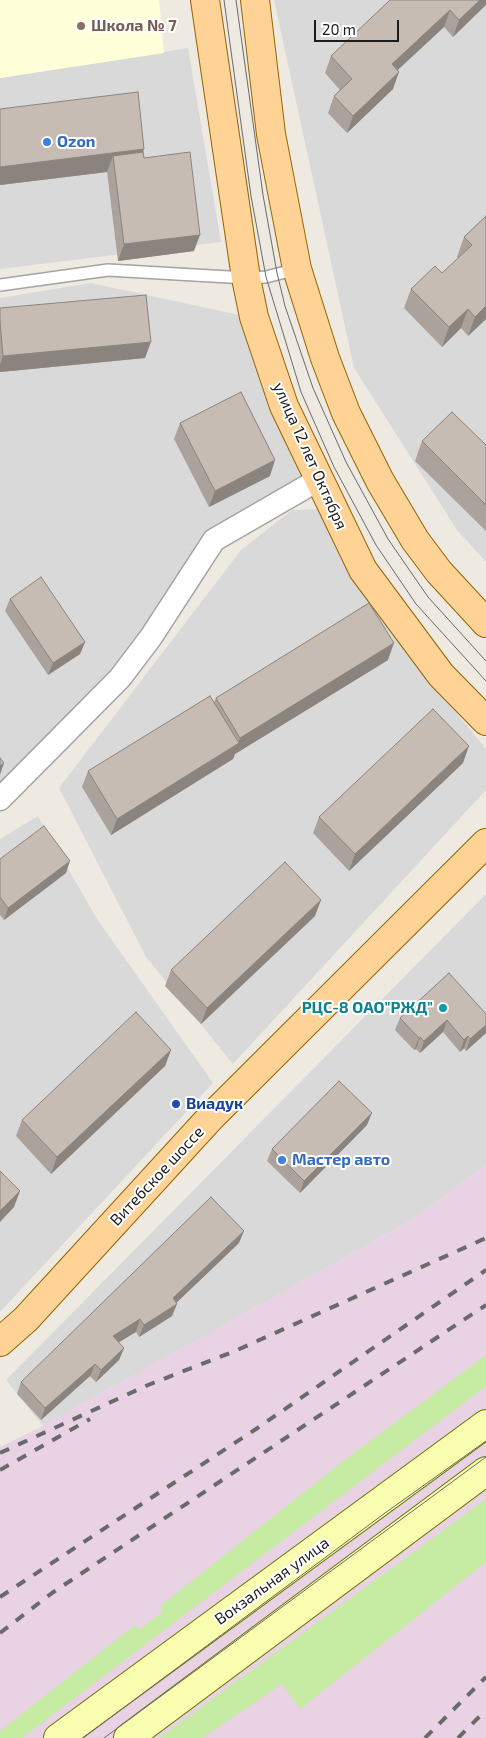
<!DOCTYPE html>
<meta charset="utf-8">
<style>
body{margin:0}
#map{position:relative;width:486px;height:1738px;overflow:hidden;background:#eeeae1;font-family:"Exo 2",sans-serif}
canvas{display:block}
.scale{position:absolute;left:314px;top:20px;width:85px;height:22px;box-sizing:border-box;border:2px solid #1c1c1c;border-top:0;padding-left:6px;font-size:15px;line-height:18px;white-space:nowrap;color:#1c1c1c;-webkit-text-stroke:4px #fff;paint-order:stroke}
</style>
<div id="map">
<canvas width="486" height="1738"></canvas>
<div class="scale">20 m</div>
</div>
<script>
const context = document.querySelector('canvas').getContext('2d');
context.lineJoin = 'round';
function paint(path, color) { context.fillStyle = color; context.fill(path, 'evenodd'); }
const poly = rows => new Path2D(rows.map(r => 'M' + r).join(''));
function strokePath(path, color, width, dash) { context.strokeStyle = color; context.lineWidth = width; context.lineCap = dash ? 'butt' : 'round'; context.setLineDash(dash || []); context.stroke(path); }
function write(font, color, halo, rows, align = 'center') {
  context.font = font + ' "Exo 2",sans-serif'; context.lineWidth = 4; context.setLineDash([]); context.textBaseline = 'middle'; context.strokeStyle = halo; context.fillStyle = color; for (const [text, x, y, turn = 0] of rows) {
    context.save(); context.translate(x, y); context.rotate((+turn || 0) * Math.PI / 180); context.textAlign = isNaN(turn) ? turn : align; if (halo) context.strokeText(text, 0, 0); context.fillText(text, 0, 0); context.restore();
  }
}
paint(poly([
 [274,0,486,0,486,562,457,530,354,368],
 [188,48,221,242,0,269,0,78],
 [91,283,267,321,303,476,227,531,38,772,0,799,0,298],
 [324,509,384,623,486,749,486,790,233,1064,146,957,59,788,241,550,292,510],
 [38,816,97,919,213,1083,0,1312,0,839],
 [486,894,486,1165,412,1220,43,1426,6,1380]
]), '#dad9d9');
paint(poly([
 [486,1165,486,1738,0,1738,0,1447,43,1426,412,1220]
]), '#e8d2e4');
paint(poly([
 [0,0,159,0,164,53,0,78]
]), '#ffffd9');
paint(poly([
 [486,1355,486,1386,22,1738,0,1738,0,1731,135,1625,139,1630,163,1611,160,1606,346,1459],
 [486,1499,486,1562,300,1709,282,1684,202,1738,159,1738]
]), '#c6eca3');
const service = poly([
 [0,285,108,270,246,278,266,277,297,269]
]);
const minor = poly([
 [0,799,120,678,151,637,214,540,318,480]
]);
const secondary = poly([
 [58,1738,486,1424],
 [128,1738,486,1471]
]);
const primary = poly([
 [205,0,246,278,254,317,284,406,363,570,441,675,486,721],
 [255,0,271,134,297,269,325,358,346,413,380,481,415,540,439,572,486,623],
 [0,1342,26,1319,211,1117,486,843]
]);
strokePath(service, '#a3a3a3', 14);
strokePath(minor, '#a3a3a3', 25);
strokePath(secondary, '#687600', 30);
strokePath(primary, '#946400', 30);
strokePath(service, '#fff', 11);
strokePath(minor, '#fff', 22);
strokePath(secondary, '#f9fdb0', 28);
strokePath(primary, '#ffd295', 28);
strokePath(poly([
 [224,0,251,196,266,277,301,392,334,467,376,545,416,604,486,681],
 [236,0,263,195,277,273,285,306,313,388,346,462,388,539,428,597,486,661],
 [83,1738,385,1513,486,1441],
 [104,1738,486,1457]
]), '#6a6a6a', 1);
strokePath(poly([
 [0,1453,148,1385,235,1351,486,1238],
 [0,1470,90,1419],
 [0,1597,256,1429,486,1270],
 [0,1633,52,1593,486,1305],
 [425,1738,486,1677],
 [458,1738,486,1710]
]), '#6a6a6a', 4, [10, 10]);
paint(poly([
 [390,0,486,0,453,37,444,27,397,70,393,89,347,133,328,113,334,96,340,90,325,73,331,56],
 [0,109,144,149,143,152,144,158,194,251,118,261,107,172,0,185],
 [486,216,486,319,468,336,461,328,442,347,404,308,411,289,442,273,458,258,457,257,464,237],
 [0,308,145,358,0,372],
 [180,423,270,476,209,507,174,439],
 [422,441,486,445,486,531,415,461],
 [10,599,85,642,80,654,48,675,5,611],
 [388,660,235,754,233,759,111,835,82,787,88,771,214,702,216,698],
 [463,763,349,871,313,833,319,817],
 [0,859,66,873,4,920,0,915],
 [315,916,201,1024,165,986,171,970],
 [486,1014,486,1033,466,1051,464,1048,460,1052,443,1032,420,1053,416,1049,414,1050,395,1030,400,1018],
 [171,1050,165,1066,51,1174,16,1136,22,1120],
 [367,1125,300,1193,267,1161,272,1149],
 [239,1243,176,1303,172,1316,139,1337,136,1332,118,1342,124,1348,119,1360,96,1382,90,1376,41,1420,17,1394,21,1382]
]), '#aaa29b');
paint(poly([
 [480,0,486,0,486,5,453,37,459,20],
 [450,10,444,27,386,81,392,64],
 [399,72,393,89,347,133,353,116],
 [144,149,137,169,113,156,107,172,0,185,0,167],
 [200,235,194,251,118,261,124,244],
 [486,306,486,319,468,336,475,317],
 [468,309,461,328,442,347,449,327],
 [151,342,145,358,0,372,0,365,3,356],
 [275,460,270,476,209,507,215,491],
 [85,642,80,654,48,675,53,663],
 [394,643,388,660,235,754,233,759,111,835,117,819,238,744,240,738],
 [469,746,463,763,349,871,355,854],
 [4,763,0,775,0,766],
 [70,861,66,873,4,920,8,908],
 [321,900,315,916,201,1024,207,1008],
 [447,1020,443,1032,420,1053,424,1041],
 [486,1025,486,1033,466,1051,470,1039],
 [468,1036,464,1048,460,1052,464,1040],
 [420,1037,416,1049,414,1050,419,1038],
 [171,1050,165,1066,51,1174,57,1157],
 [372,1113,367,1125,300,1193,304,1181],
 [20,1191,14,1207,0,1222,0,1211],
 [244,1231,239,1243,173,1306,177,1304,172,1316,139,1337,144,1325,173,1298],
 [140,1319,136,1332,108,1349,113,1336],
 [124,1348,119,1360,96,1382,101,1370],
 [95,1364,90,1376,41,1420,45,1408]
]), '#8b847e');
const building = poly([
 [390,0,480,0,459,20,450,10,392,64,399,72,353,116,334,96,352,79,331,56,390,0],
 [138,92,144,149,0,167,0,109,138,92],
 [143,152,144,158,190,152,200,235,124,244,113,156,143,152],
 [486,216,486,306,475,317,468,309,449,327,411,289,435,266,442,273,472,245,464,237,486,216],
 [146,295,151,342,3,356,0,321,0,308,146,295],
 [241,392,275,460,215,491,180,423,241,392],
 [452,412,486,445,486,505,422,441,452,412],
 [41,577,85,642,53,663,10,599,41,577],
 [369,603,394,643,240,738,216,698,369,603],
 [210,696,239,743,117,819,88,771,210,696],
 [433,709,469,746,355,854,319,817,433,709],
 [0,758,4,763,0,766,0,758],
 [44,826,70,861,8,908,0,897,0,859,44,826],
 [285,862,321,900,207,1008,171,970,285,862],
 [449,973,486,1014,486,1025,470,1039,468,1036,464,1040,447,1020,424,1041,420,1037,419,1038,400,1018,449,973],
 [136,1012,171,1050,57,1157,22,1120,136,1012],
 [339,1081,372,1113,304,1181,272,1149,339,1081],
 [0,1171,20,1191,0,1211,0,1171],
 [211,1197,244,1231,173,1298,177,1304,144,1325,140,1319,113,1336,124,1348,101,1370,95,1364,45,1408,21,1382,211,1197]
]);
paint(building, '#c6bcb4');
strokePath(building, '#8b847e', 1);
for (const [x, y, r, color] of [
 [81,26,5,"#8d6e63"],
 [47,142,5,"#3f7fe0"],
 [443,1008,5,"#0f9aa8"],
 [176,1104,5,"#1a4fb4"],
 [282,1160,5,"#3f7fe0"]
]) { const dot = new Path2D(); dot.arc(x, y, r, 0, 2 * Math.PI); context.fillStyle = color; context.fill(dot); strokePath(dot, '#fff', 2); }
write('bold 16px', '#785e54', '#fff', [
 ["Школа № 7",91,26]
], 'left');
write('bold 16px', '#366cbe', '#fff', [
 ["Ozon",57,142],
 ["Мастер авто",292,1160]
], 'left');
write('16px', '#1c1c1c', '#fff', [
 ["улица 12 лет Октября",310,456,66],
 ["Витебское шоссе",157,1176,-47],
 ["Вокзальная улица",272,1581,-36]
]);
write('bold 16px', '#0d838f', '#fff', [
 ["РЦС-8 ОАО\"РЖД\"",433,1008]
], 'right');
write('bold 16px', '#164399', '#fff', [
 ["Виадук",186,1104]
], 'left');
</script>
